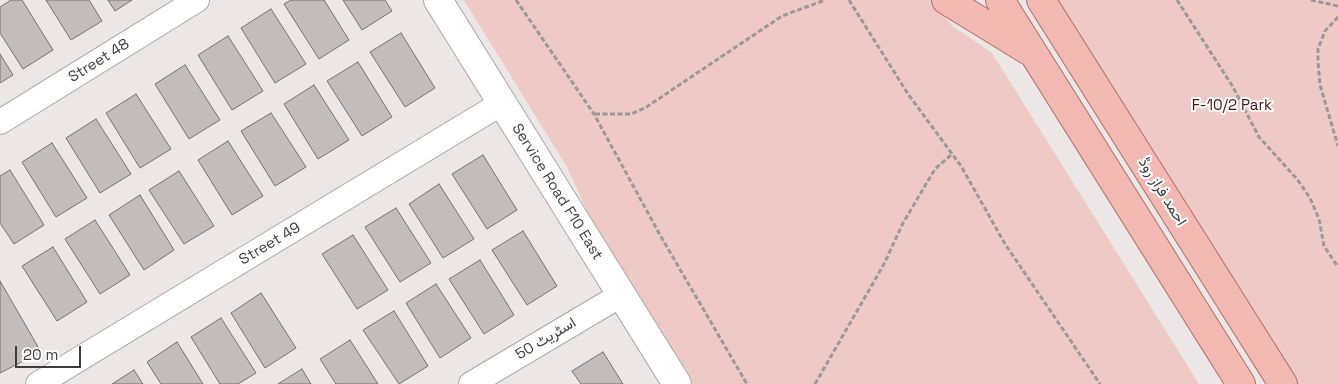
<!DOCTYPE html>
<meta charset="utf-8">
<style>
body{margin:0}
#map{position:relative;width:1338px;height:384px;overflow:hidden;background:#ece6e6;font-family:"Space Grotesk",sans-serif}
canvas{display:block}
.scale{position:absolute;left:15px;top:346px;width:66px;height:22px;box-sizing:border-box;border:2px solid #3e3c3c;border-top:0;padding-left:6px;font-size:15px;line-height:18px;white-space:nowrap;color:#3e3c3c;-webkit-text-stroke:4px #fff;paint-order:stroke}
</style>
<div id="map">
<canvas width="1338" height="384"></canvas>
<div class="scale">20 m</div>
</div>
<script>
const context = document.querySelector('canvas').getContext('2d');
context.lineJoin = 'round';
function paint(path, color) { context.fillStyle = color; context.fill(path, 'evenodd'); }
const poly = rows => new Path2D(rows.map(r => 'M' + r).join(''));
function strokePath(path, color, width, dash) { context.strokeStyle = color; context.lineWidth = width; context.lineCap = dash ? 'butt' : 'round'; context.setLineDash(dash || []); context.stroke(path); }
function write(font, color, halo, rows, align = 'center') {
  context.font = font + ' "Space Grotesk",Vazirmatn,sans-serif'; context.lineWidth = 4; context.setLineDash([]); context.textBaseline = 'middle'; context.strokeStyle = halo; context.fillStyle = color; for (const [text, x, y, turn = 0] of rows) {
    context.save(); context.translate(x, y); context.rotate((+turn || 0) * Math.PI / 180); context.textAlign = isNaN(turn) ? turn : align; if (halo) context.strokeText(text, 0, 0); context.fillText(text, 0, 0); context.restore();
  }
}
paint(poly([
 [464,0,933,0,951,25,992,53,1199,384,693,384,594,226,567,167],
 [1041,0,1338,0,1338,384,1283,384]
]), '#eec9c5');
const building = poly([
 [11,0,22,0,53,50,23,69,0,33,0,7,11,0],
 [46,0,89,0,102,21,71,40,46,0],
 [108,0,132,0,115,11,108,0],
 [291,0,324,0,349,40,319,59,284,4,291,0],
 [343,0,385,0,392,11,362,30,343,0],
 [271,9,306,64,275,83,241,28,271,9],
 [401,33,435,88,405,107,370,52,401,33],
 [228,36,263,91,232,110,198,55,228,36],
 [0,54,13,75,0,83,0,54],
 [358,62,392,117,362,136,327,81,358,62],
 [185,65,220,120,189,139,155,84,185,65],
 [314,85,349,140,318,159,284,104,314,85],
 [136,94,171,149,140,168,106,113,136,94],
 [271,113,306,167,275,186,241,131,271,113],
 [96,119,131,174,100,193,66,138,96,119],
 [228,141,263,196,232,215,198,160,228,141],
 [52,143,87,198,56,217,22,162,52,143],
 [483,155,517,210,487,229,452,174,483,155],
 [10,170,44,225,14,244,0,223,0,176,10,170],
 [179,171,214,226,184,244,149,190,179,171],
 [439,184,474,239,443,258,409,204,439,184],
 [140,195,174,250,144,270,109,215,140,195],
 [396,208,431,263,400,282,365,227,396,208],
 [95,220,130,275,100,294,65,239,95,220],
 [523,231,557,286,527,305,492,250,523,231],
 [353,235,388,290,357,309,322,254,353,235],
 [53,247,87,302,57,321,22,266,53,247],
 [480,260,514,315,484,334,449,279,480,260],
 [0,281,41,352,0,373,0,281],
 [436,284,471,338,440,358,406,303,436,284],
 [261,293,296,348,265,368,231,313,261,293],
 [394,311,428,366,399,384,363,330,394,311],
 [221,318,256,373,238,384,220,384,191,337,221,318],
 [350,340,378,384,336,384,320,359,350,340],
 [177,342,203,384,161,384,147,362,177,342],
 [603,352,623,384,581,384,572,371,603,352],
 [302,369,311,384,278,384,302,369],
 [134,370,143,384,112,384,134,370]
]);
paint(building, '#c2bdbc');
strokePath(building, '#767171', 1);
const minor = poly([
 [0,122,197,0],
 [38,384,502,103],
 [471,384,621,295]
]);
const tertiary = poly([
 [438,0,677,384]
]);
const primary = poly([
 [946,0,1029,51],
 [1000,0,1241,384],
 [1041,0,1283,384]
]);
strokePath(minor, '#aca6a6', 26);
strokePath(tertiary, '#aca6a6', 30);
strokePath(primary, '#ae6f68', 30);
strokePath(poly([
 [516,0,594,114,660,235,747,384],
 [849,0,908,94,961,166,1005,244,1100,384],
 [1177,0,1233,87,1259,137,1297,179,1310,198,1319,219,1324,246,1338,267],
 [1311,0,1338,6],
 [1338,17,1325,31,1318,49,1318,61,1320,85,1338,146],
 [595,114,631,114,645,108,782,16,825,0],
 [815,384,884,264,903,223,935,169,952,154]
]), '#9c9898', 3, [5, 2.5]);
strokePath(minor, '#fff', 24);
strokePath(tertiary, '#fff', 28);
strokePath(primary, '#f2b9b3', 28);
write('15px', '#3e3c3c', '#fff', [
 ["Street 48",99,61,-32],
 ["Service Road F10 East",557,192,58],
 ["احمد فراز روڈ",1162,192,58],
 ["Street 49",270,244,-31],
 ["اسٹریٹ 50",546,339,-31]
]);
write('15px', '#4b110f', '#fff', [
 ["F-10/2 Park",1232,106]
]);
</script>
